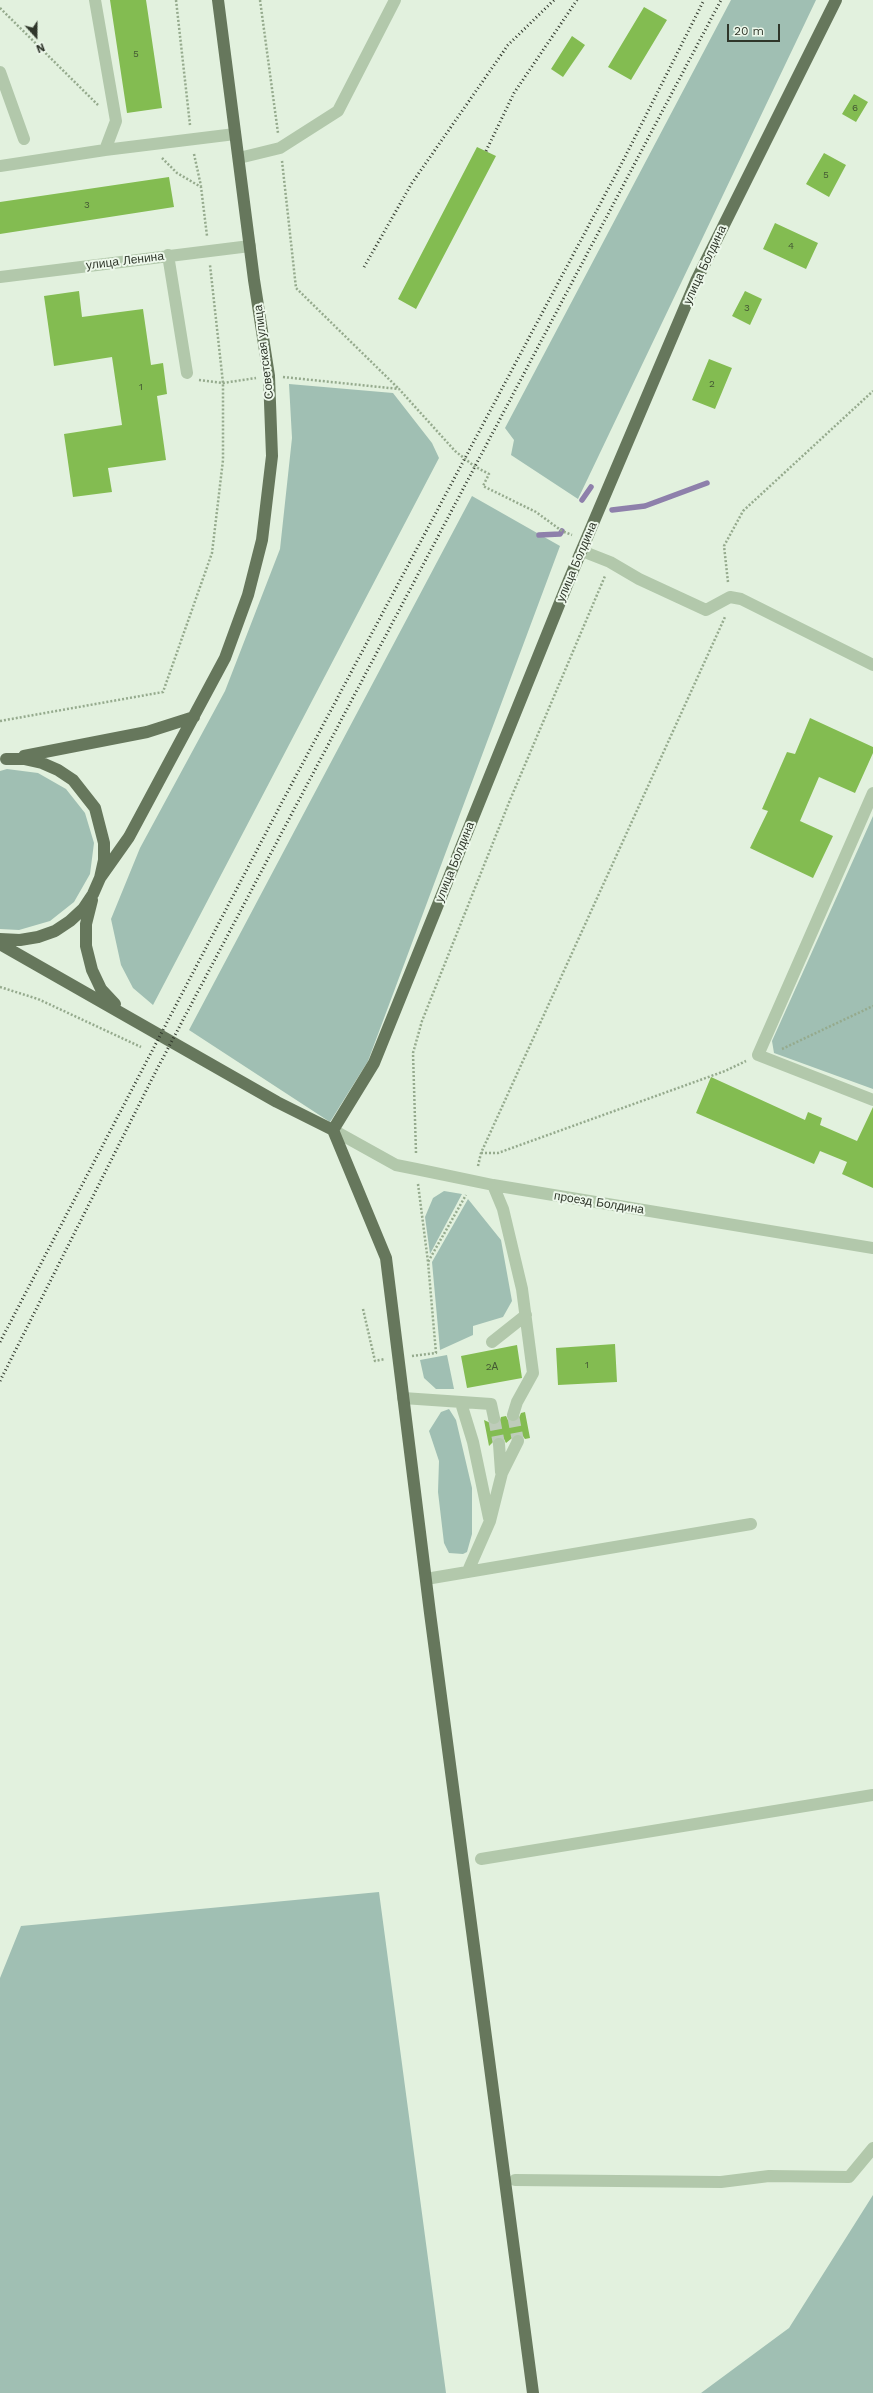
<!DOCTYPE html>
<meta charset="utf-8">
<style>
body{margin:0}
#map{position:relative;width:873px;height:2393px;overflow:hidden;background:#e2f1de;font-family:"Work Sans",sans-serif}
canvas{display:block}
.north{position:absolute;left:16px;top:16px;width:40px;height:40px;-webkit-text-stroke:3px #edf8eb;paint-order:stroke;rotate:159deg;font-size:11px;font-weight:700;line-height:16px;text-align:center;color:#2f362a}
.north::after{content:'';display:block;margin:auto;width:14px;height:18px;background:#2f362a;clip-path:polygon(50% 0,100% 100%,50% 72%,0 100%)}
.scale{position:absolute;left:727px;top:24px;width:53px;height:18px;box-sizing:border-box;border:2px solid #2f362a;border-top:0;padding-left:5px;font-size:12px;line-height:14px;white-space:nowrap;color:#2f362a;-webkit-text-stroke:3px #edf8eb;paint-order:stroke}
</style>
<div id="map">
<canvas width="873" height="2393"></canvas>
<div class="north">N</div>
<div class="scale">20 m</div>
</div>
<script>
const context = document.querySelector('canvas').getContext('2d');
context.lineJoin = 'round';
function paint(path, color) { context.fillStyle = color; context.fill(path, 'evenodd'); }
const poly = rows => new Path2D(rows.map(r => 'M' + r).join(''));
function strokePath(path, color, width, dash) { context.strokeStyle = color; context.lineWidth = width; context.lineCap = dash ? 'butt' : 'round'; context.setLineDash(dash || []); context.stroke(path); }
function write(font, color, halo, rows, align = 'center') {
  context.font = font + ' "Work Sans",sans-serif'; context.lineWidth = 4; context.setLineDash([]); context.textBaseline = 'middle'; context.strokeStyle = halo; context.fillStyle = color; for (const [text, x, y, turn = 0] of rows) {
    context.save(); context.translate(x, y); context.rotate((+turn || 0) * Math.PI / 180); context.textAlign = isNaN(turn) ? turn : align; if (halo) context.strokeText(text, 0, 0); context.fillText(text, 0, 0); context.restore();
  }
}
paint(poly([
 [731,0,816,0,578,499,511,455,514,440,505,428],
 [289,384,393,393,432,443,439,458,153,1005,133,988,121,965,111,919,140,848,225,691,280,549,292,438],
 [472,496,560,546,368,1061,330,1122,189,1030],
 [7,769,38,773,66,789,85,813,94,843,90,874,74,902,50,921,19,930,0,929,0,771],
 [873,816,873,1089,774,1053,772,1041],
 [444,1191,462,1194,430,1254,425,1217,433,1198],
 [468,1199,501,1240,512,1301,503,1317,473,1326,473,1335,440,1350,432,1262],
 [447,1355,454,1389,436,1389,424,1378,420,1360],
 [449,1409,456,1420,472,1488,472,1534,467,1552,463,1554,449,1553,444,1543,438,1492,439,1461,429,1431,441,1412],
 [379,1892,446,2393,0,2393,0,1978,21,1926],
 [873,2195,873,2393,701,2393,789,2328]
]), '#a0bfb3');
strokePath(poly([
 [582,500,591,487],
 [612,510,645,506,707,483],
 [539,535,560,534,562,531]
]), '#8e80ab', 5.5);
paint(poly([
 [110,0,146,0,162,108,127,113],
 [644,7,667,20,631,80,608,67],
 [572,36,585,45,563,77,551,69],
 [854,94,868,102,856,122,842,114],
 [477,147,496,156,416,309,398,299],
 [824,153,846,165,829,197,806,184],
 [169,177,174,207,0,234,0,202],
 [775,223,818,243,806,269,763,249],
 [79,291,82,317,143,309,151,365,163,363,167,394,157,396,166,460,108,468,112,492,73,497,64,434,122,425,112,357,54,366,44,296],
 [745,291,762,299,750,325,732,316],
 [709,359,732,368,715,409,692,400],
 [810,718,873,747,873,753,855,793,819,777,800,821,833,836,813,878,750,848,768,811,762,809,787,752,795,754],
 [711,1077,805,1120,808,1112,822,1118,820,1125,857,1141,873,1107,873,1188,842,1174,847,1162,820,1151,814,1164,696,1113],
 [615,1344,617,1382,558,1385,556,1348],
 [517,1345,522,1378,467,1388,461,1356],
 [525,1412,530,1438,525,1439,522,1435,517,1434,506,1443,503,1437,498,1437,489,1446,484,1420,495,1425,499,1423,501,1417,506,1416,508,1420,514,1422,518,1420,521,1413]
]), '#83bc51');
strokePath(poly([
 [513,1415,518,1441],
 [494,1418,499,1444]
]), '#beccba', 12, [12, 6]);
strokePath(poly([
 [176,0,190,125],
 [260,0,278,133],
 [0,8,98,105],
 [194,154,201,186],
 [162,158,177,173,201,187,207,236],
 [282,161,296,288,399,389],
 [283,377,399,389,455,451,474,466,489,474,483,486,536,512,562,531,572,535],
 [199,380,223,383,256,378],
 [728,582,724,546,743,511,873,391],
 [0,721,163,692,212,553,223,460,223,383,210,265],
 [0,987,38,999,141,1047],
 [782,1049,873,1006],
 [416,1153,413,1053,422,1021,510,800,605,576],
 [481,1153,498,1153,725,1071,746,1061],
 [478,1166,481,1153,725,617],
 [418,1184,428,1262],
 [363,1309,375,1361,385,1359],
 [412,1356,436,1353,428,1262,466,1195]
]), '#95aa8d', 2.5, [2, 2]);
strokePath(poly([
 [0,72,24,139],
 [105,150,235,134],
 [239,158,280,148,338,111,395,0],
 [0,166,105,150,116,121,95,0],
 [168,255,187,373],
 [0,277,250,246],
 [582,551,610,562,639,579,706,610,730,597,741,599,873,665],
 [873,793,758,1055,873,1100],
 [333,1130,396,1165,416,1169,493,1185,873,1248],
 [493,1185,503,1209,522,1289,533,1373,517,1402,513,1415],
 [492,1342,526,1315],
 [403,1398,491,1404,494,1418],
 [461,1403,473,1442,489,1518],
 [499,1444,501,1472],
 [468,1571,490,1521,502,1473,518,1441],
 [426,1579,751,1524],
 [481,1859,873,1795],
 [515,2180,721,2182,769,2176,849,2177,873,2148]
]), '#b2c8ab', 12);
strokePath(poly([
 [24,756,147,732,194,717],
 [100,878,129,837,225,658,248,595,262,540,272,456,269,376,254,280,218,0],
 [92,900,86,924,86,946,92,970,101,989,115,1004],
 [0,939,20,940,38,937,55,931,70,921,83,909,93,894,100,878,104,860,104,843,95,808,73,780,58,770,42,763,24,759,6,759],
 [0,944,277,1102,333,1130,386,1258,430,1613,533,2393],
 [333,1130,374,1063,569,580,696,281,836,0]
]), '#66775c', 12);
strokePath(poly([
 [486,151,514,93,577,0],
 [364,267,412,183,508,45,554,0],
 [0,1342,280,806,623,161,704,0],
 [0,1381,155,1073,721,0]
]), '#2f362a', 3, [1, 3]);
write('10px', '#445834', null, [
 ["5",136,54],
 ["6",855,108],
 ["5",826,175],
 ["3",87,205],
 ["4",791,246],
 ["3",747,308],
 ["2",712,384],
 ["1",141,387],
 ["1",587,1365],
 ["2А",492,1367]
]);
write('12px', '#2f362a', '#edf8eb', [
 ["улица Ленина",125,261,-7],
 ["улица Болдина",705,265,-65],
 ["Советская улица",264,352,-97],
 ["улица Болдина",577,562,-67],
 ["улица Болдина",455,862,-68],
 ["проезд Болдина",599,1203,9]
]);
</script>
